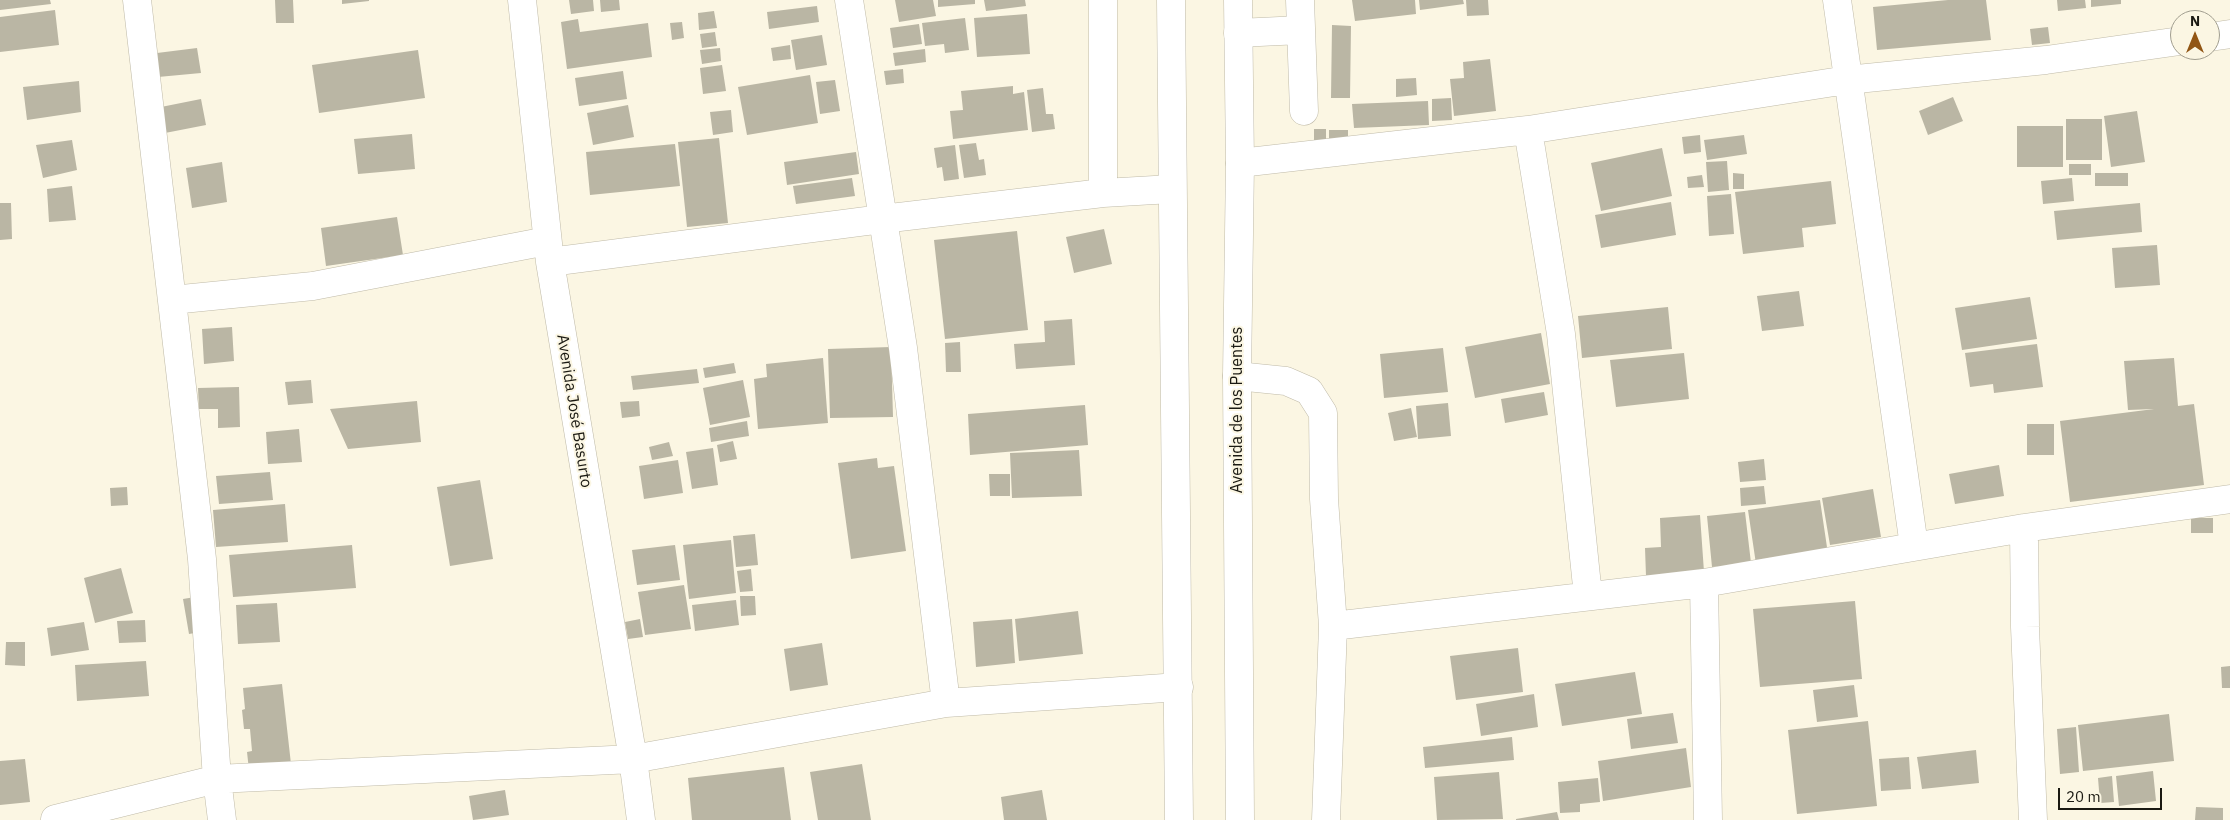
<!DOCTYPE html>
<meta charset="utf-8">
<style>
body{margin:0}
#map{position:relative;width:2230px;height:820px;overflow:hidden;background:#fbf6e3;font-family:"IBM Plex Sans",sans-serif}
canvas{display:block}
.north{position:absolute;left:2170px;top:10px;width:50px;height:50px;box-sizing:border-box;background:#fbf6e3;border:1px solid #a19e8f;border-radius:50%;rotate:0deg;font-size:14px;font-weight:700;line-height:20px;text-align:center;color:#1a1912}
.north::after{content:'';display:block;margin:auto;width:18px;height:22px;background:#915514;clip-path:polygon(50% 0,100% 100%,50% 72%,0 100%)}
.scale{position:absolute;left:2058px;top:788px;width:104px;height:22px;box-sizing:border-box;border:2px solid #1a1912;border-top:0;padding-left:6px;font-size:15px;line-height:18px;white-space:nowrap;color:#1a1912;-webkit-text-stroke:4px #fbf6e3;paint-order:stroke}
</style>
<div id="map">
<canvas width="2230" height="820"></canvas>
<div class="north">N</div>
<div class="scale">20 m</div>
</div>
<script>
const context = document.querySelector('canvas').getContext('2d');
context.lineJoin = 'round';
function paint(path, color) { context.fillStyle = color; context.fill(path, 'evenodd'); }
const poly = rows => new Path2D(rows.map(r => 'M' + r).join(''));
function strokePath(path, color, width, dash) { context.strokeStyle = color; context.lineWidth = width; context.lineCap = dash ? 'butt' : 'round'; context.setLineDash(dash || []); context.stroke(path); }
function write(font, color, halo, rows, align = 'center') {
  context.font = font + ' "IBM Plex Sans",sans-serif'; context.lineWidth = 4; context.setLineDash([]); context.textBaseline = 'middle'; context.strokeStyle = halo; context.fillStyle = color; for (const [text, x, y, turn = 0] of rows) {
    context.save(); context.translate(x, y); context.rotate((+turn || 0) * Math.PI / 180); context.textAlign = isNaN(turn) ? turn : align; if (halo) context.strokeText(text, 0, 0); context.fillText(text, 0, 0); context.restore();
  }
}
paint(poly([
 [0,0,50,0,51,4,0,10],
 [275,0,293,0,294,23,276,23],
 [342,0,369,0,369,1,342,4],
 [569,0,593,0,594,11,571,14],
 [600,0,619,0,620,10,601,12],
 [895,0,933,0,936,16,899,22],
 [938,0,975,0,975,4,938,7],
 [984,0,1025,0,1026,6,986,11],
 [1352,0,1415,0,1416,14,1355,21],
 [1419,0,1463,0,1464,4,1420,10],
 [1466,0,1488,0,1489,15,1467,16],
 [1948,0,1986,0,1991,40,1877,50,1873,7],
 [2057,0,2085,0,2086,8,2058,11],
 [2091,0,2121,0,2121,4,2091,7],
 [817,6,819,22,769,29,767,12],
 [55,10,59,45,0,52,0,17],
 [714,11,717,28,699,30,698,13],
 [1027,14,1030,54,977,57,974,18],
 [965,18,969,50,945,53,944,44,925,46,922,23],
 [578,19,580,32,648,23,652,57,567,69,561,22],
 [682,22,684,38,672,40,670,23],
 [919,24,922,44,893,48,890,28],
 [1332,25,1351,26,1350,98,1331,98],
 [2048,27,2050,43,2032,45,2030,29],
 [715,32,717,46,702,48,700,34],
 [822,35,827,65,796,70,791,40],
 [790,45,791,59,773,61,771,48],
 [197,48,201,73,158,77,157,53],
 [720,48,721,61,702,64,700,50],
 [925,49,926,62,895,66,893,53],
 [418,50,425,98,319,113,312,65],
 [1490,59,1496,111,1454,116,1450,79,1464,78,1463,62],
 [722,65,726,91,703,94,700,68],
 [903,69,904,83,886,85,884,71],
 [623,71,627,99,579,106,575,78],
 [810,75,818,123,747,135,738,87],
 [1416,78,1417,95,1396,97,1396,79],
 [835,80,840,111,820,114,816,82],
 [79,81,81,112,27,120,23,87],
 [1013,86,1013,94,1024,92,1028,130,953,139,950,111,963,110,961,91],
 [1043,88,1046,114,1053,114,1055,129,1032,132,1027,90],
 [1953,97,1963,121,1928,135,1919,111],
 [1451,98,1452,120,1432,121,1432,99],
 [201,99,206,125,165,133,161,107],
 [1428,101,1429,125,1354,128,1352,104],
 [628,105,634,137,593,145,587,113],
 [731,110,733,132,713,135,710,112],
 [2137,111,2145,162,2111,167,2104,116],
 [2066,119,2102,119,2102,160,2066,160],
 [2017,126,2063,126,2063,167,2017,167],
 [1314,129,1326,129,1326,145,1314,145],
 [1329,130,1348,130,1348,143,1329,143],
 [412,134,415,169,358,174,354,139],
 [1700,135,1701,152,1684,154,1682,137],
 [1744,135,1747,154,1707,160,1704,140],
 [719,138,728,223,687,227,678,142],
 [72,140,77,170,43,178,36,145],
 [976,143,979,160,984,159,986,175,964,178,959,145],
 [675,144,680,186,590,195,586,152],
 [955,145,959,179,944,181,942,167,937,168,934,148],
 [1662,148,1672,196,1601,211,1591,163],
 [856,152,859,174,787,185,784,162],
 [1727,161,1729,190,1708,192,1706,162],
 [222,162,227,202,192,208,186,168],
 [2069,164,2091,164,2091,175,2069,175],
 [1733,173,1744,174,1744,189,1733,189],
 [2095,173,2128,173,2128,186,2095,186],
 [1702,175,1704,187,1688,188,1687,177],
 [852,178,855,196,796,204,793,186],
 [2072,178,2074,201,2043,204,2041,181],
 [1831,181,1836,224,1802,228,1804,247,1743,254,1735,192],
 [72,186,76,220,49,222,47,189],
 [1731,194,1734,234,1709,236,1707,196],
 [1671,202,1676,235,1601,248,1595,215],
 [0,203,11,203,12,239,0,240],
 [2140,203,2142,232,2057,240,2054,211],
 [397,217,403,255,326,266,321,228],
 [1104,229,1112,264,1074,273,1066,237],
 [1017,231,1028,330,945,339,934,240],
 [2157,245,2160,285,2115,288,2112,248],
 [1799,291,1804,326,1762,331,1757,296],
 [2030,297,2037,339,1962,350,1955,308],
 [1668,307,1672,349,1582,358,1578,316],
 [1072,319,1075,365,1016,369,1014,344,1045,342,1044,321],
 [232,327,234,361,204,364,202,329],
 [1541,333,1550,384,1475,398,1465,347],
 [960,342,961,372,946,372,945,343],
 [2037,344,2043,387,1994,393,1993,384,1970,387,1965,353],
 [891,347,893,417,830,418,828,349],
 [1443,348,1448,392,1384,398,1380,354],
 [1684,353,1689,399,1616,407,1610,360],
 [823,358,828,423,758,429,754,379,767,377,766,364],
 [2174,358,2178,406,2194,404,2204,485,2070,502,2060,421,2154,409,2128,410,2124,361],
 [734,363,736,373,705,378,703,368],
 [697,369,699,383,633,390,631,376],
 [311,380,313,403,288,405,285,382],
 [743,380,750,417,710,425,703,388],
 [239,387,240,427,218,428,218,409,199,409,198,388],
 [1544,392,1548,415,1505,423,1501,399],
 [417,401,421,442,348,449,330,409],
 [639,401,640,416,622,418,620,402],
 [1448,403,1451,436,1418,439,1416,406],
 [1085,405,1088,445,970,455,968,414],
 [1411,408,1417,437,1394,441,1388,413],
 [747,421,749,436,711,442,709,428],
 [2027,424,2054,424,2054,455,2027,455],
 [299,429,302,462,268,464,266,432],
 [733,441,737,459,720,462,717,445],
 [669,442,673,456,652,460,649,447],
 [713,448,718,485,692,489,686,452],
 [1079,450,1082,496,1012,498,1010,453],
 [877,458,878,468,894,466,906,551,851,559,838,463],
 [1764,459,1766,480,1740,482,1738,462],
 [678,460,683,493,644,499,639,466],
 [1999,465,2004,496,1955,504,1949,474],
 [270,472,273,500,219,504,216,476],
 [989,474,1010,474,1010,496,990,496],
 [480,480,493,559,450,566,437,487],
 [1764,486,1766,504,1741,506,1740,488],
 [127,487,128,505,111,506,110,488],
 [1873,489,1881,537,1830,545,1822,498],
 [1820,500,1828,554,1756,564,1748,510],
 [285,504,288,542,216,547,213,510],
 [1745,512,1751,563,1712,567,1707,516],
 [1700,515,1704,572,1646,576,1645,548,1661,547,1660,518],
 [2191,518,2213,518,2213,533,2191,533],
 [755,534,758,565,736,567,733,536],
 [731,540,736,593,689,599,683,545],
 [352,545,356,588,233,597,229,555],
 [675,545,680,580,637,585,632,550],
 [121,568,133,613,95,623,84,578],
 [751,569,753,591,740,592,737,571],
 [684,585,691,629,645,635,638,592],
 [201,596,206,631,189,634,183,599],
 [740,596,755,596,756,615,741,616],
 [736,600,739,625,695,631,692,605],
 [1855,601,1862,679,1760,687,1753,609],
 [277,603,280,642,238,644,236,605],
 [1078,611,1083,654,1019,661,1015,619],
 [640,619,643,637,628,639,625,622],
 [1012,619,1015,663,976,667,973,622],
 [145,620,146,642,119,643,117,621],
 [84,622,89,650,51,656,47,628],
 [6,642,25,642,25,666,5,665],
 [822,643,828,685,790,691,784,649],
 [1518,648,1523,692,1456,700,1450,656],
 [146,661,149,696,77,701,75,665],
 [2230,666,2230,688,2222,688,2221,667],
 [1635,672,1642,714,1562,726,1555,684],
 [282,684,291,764,249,770,247,752,252,751,250,729,244,729,242,710,245,709,243,688],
 [1854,685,1858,717,1817,722,1813,690],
 [1534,694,1538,727,1481,736,1476,704],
 [1673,713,1678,743,1631,749,1627,719],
 [2169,714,2174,761,2083,771,2078,725],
 [1868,721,1877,806,1797,814,1788,730],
 [2076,727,2079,772,2060,774,2057,729],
 [1512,737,1514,760,1425,768,1423,747],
 [1686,748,1691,787,1603,801,1598,761],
 [1976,750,1979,783,1922,789,1917,757],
 [1909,757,1911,789,1881,791,1879,759],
 [25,759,30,802,0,805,0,761],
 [862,764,871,820,818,820,810,772],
 [784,767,791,820,692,820,688,778],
 [2153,771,2156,801,2119,806,2116,776],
 [1499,772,1503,819,1437,820,1434,777],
 [2112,776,2114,802,2100,803,2098,778],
 [1598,778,1600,802,1580,804,1580,812,1560,813,1558,782],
 [505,790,509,815,473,820,469,796],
 [1042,790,1047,820,1004,820,1001,797],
 [2196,807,2223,808,2223,820,2195,820],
 [1557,812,1559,820,1516,820,1516,819]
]), '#bab6a4');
const minor = poly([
 [137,0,202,559,217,779,222,820],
 [522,0,550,262,633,759,641,820],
 [849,0,903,348,946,703],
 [1103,0,1103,193],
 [1300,0,1304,111],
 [1837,0,1914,546],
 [1238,33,1301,30],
 [2210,37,2230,34],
 [1528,130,1561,334,1588,596],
 [1240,163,1528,130,1847,80,2046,60,2180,41],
 [550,262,882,219,1103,193,1172,189],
 [172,300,313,286,547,241],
 [1237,376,1286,381,1309,391,1323,413,1324,499,1333,626,1326,820],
 [2024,528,2025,627,2033,820],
 [1704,583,1708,820],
 [1333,626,1704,583,2024,528,2230,499],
 [55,819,217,779,633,759,946,703,1179,687]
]);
const major = poly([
 [1171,0,1179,820],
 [1238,0,1240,163,1237,376,1240,820]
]);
strokePath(minor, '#bfbaa8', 29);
strokePath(major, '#bfbaa8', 29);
strokePath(minor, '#fff', 28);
strokePath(major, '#fff', 28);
write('16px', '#1a1912', '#fbf6e3', [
 ["Avenida de los Puentes",1237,410,-90],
 ["Avenida José Basurto",574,411,81]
]);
</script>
